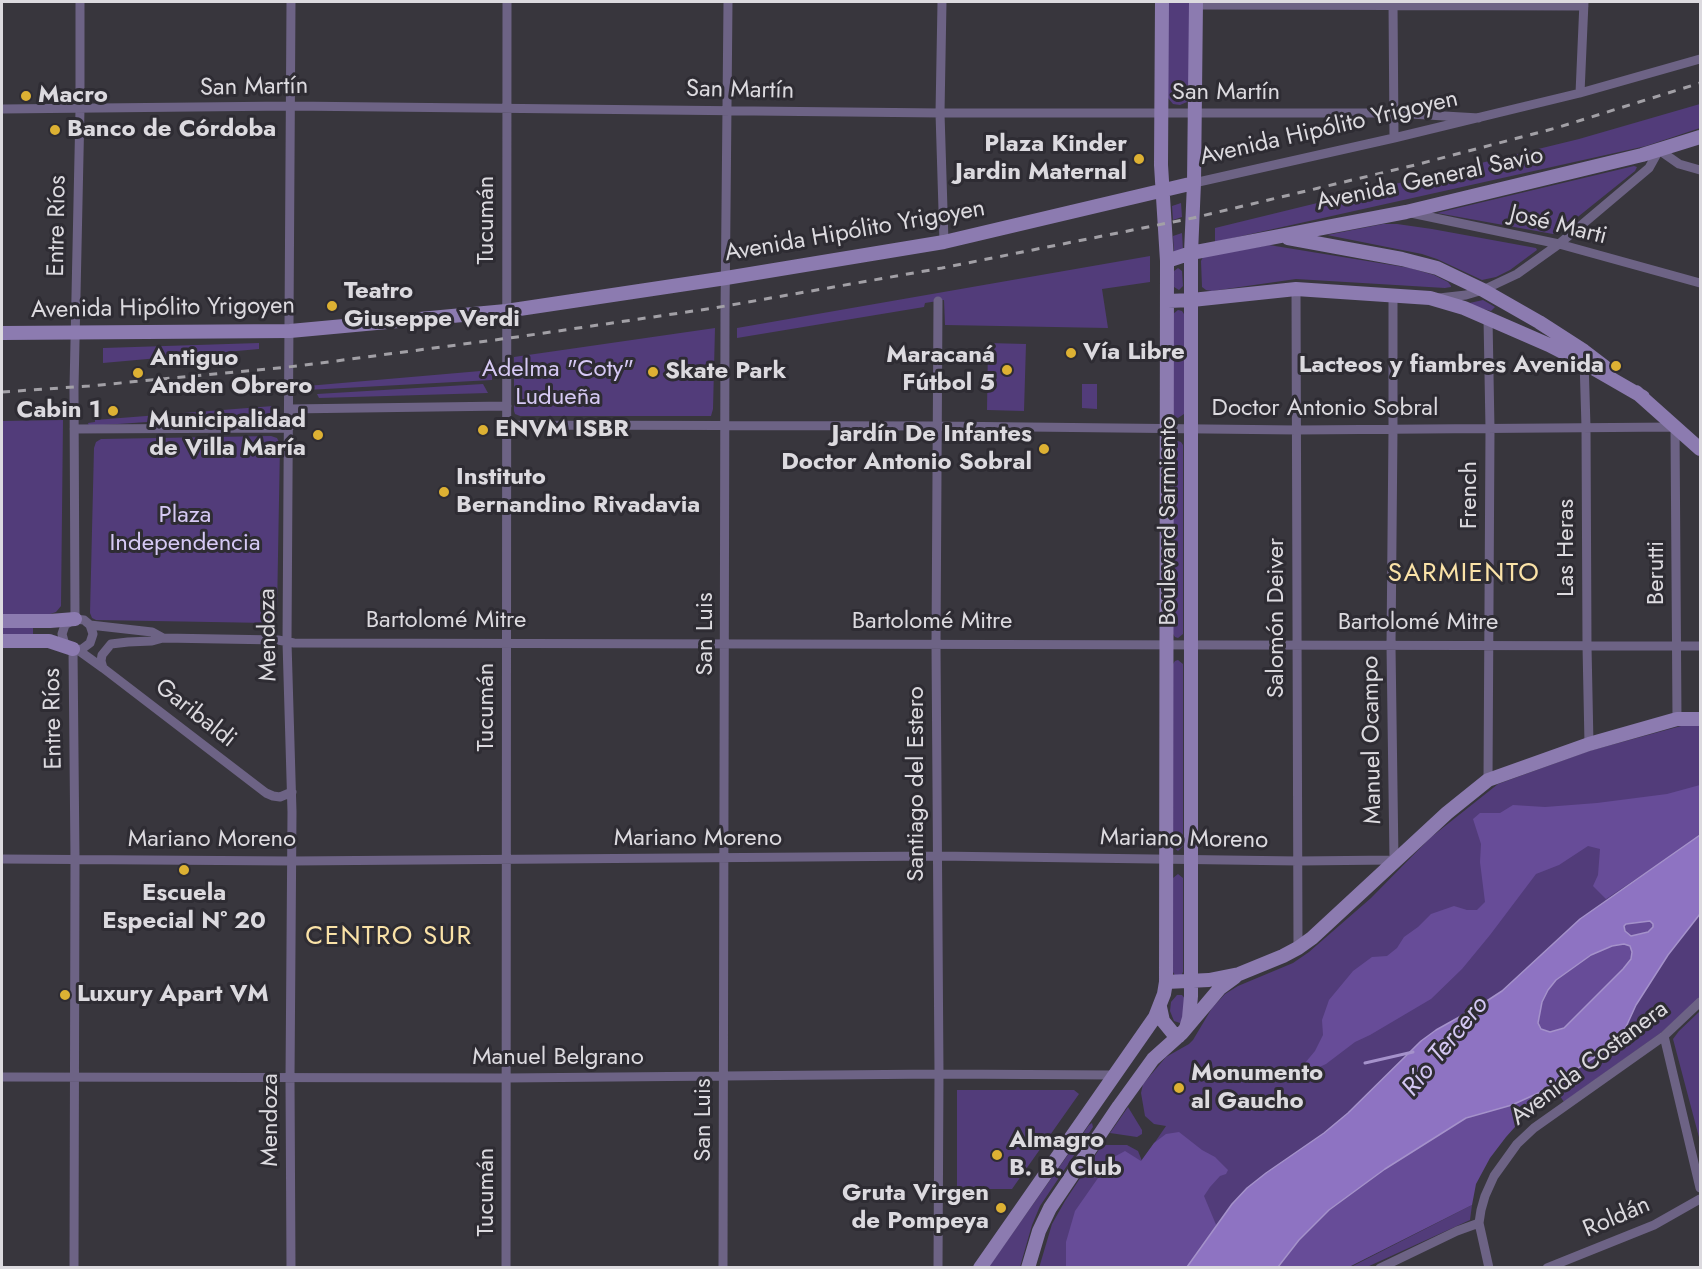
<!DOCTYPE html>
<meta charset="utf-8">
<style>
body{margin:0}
#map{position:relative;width:1702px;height:1269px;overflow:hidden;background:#38363d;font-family:Jost,sans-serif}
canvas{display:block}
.frame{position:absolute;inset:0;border:3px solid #dcdadf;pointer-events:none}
</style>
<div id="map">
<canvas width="1702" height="1269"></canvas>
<div class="frame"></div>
</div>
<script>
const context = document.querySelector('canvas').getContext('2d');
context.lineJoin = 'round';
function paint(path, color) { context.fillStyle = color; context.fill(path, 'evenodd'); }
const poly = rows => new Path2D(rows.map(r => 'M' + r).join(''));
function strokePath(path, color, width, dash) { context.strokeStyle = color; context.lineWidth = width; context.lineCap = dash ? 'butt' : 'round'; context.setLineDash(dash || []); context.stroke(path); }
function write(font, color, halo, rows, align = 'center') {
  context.font = font + ' Jost,sans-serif'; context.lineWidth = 6; context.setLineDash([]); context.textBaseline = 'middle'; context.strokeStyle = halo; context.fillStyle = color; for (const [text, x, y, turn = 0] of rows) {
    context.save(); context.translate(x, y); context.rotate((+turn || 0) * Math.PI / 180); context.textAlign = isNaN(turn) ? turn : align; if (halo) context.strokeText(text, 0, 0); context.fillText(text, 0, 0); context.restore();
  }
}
paint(poly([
 [1168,2,1191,2,1190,98,1187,102,1180,105,1173,104,1168,98],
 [1700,104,1700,128,1646,146,1215,242,1215,228,1579,139],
 [1634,166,1637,167,1635,171,1559,232,1553,234,1437,213],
 [1181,203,1182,217,1173,220,1172,206],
 [1383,224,1397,224,1432,229,1536,248,1537,250,1510,270,1496,277,1482,280,1437,259,1422,254,1327,235],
 [1182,233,1183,250,1174,252,1173,236],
 [1269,245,1410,268,1434,275,1448,282,1451,286,1451,287,1445,288,1296,279,1212,291,1206,290,1202,287,1201,261,1203,257],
 [1150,256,1150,282,1102,289,1108,328,945,325,944,300,925,303,924,307,737,338,737,328],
 [1178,268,1182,271,1183,286,1179,290,1174,287,1174,271],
 [1483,300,1495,307,1491,311,1465,304],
 [1178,310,1182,311,1184,314,1184,414,1178,418,1175,417,1173,414,1173,314],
 [715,328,713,409,711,416,520,416,515,414,514,411,514,357],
 [259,343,259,349,103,363,103,348],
 [988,343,1026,344,1024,411,987,410],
 [492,370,492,380,307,390,307,386],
 [483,384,488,393,319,398,317,394],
 [1082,384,1097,384,1097,409,1082,408],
 [273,406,273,409,277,408,278,413,89,426,88,423,95,422,95,420],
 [63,420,61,606,56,612,50,614,2,614,2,421],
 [271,436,277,438,280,444,277,612,275,619,268,623,96,620,92,618,90,613,94,448,96,442,101,439],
 [1178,441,1181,442,1183,445,1183,634,1178,638,1175,637,1173,634,1173,445],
 [2,627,33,627,33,635,2,635],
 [1178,660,1183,664,1183,846,1178,851,1173,847,1173,664,1175,661],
 [1681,726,1700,726,1700,835,1580,919,1502,991,1421,1041,1348,1113,1324,1133,1266,1173,1232,1204,1187,1267,1039,1268,1052,1224,1065,1201,1100,1148,1105,1145,1127,1145,1138,1151,1142,1161,1166,1126,1154,1124,1145,1116,1141,1093,1143,1084,1166,1057,1189,1044,1193,1040,1212,1008,1225,994,1238,986,1293,963,1309,952,1371,898,1430,838,1498,784,1589,751],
 [1178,874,1183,878,1183,972,1181,976,1175,976,1173,972,1173,878],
 [1700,914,1700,998,1662,1032,1564,1102,1558,1093,1556,1085,1569,1074,1609,1048,1618,1039,1636,1005,1668,955],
 [1177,995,1182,995,1185,999,1182,1022,1180,1023,1174,1021,1170,1011,1171,1002],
 [1700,1011,1700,1141,1673,1039,1679,1031],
 [957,1090,1074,1090,1079,1094,1012,1189,976,1189,976,1198,957,1198],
 [1128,1107,1142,1130,1142,1134,1137,1137,1110,1133],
 [1092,1123,1093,1127,1040,1206,1032,1225,1020,1267,988,1268,1089,1125],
 [1472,1205,1470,1220,1367,1267,1349,1268]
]), '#523c7a');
paint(poly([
 [1700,785,1700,835,1681,849,1606,899,1593,886,1598,875,1600,849,1588,846,1559,865,1536,874,1490,935,1462,969,1431,999,1370,1035,1355,1042,1326,1064,1315,1069,1305,1063,1315,1051,1323,1035,1322,1020,1329,1000,1353,971,1372,957,1387,956,1397,948,1404,937,1418,927,1431,914,1454,906,1467,910,1477,910,1485,902,1480,862,1481,844,1473,819,1480,813,1500,813,1513,805,1545,807,1597,803,1667,794],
 [1650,921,1653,924,1653,928,1648,932,1631,936,1625,931,1624,925,1625,924],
 [1624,944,1630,946,1632,952,1631,959,1624,969,1564,1028,1550,1032,1541,1029,1538,1023,1542,1002,1548,990,1556,980,1591,955,1612,946],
 [1556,1085,1558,1093,1523,1118,1506,1137,1490,1158,1476,1184,1472,1205,1349,1267,1278,1268,1299,1240,1329,1210,1385,1169,1466,1118,1512,1105],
 [1179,1132,1202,1150,1215,1157,1228,1170,1226,1174,1220,1176,1210,1187,1204,1196,1217,1227,1187,1267,1066,1267,1066,1242,1075,1211,1112,1158,1125,1151,1141,1161,1154,1143,1166,1134]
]), '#674c98');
const water = poly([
 [1700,835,1700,914,1668,955,1636,1005,1625,1029,1618,1039,1609,1048,1569,1074,1556,1085,1512,1105,1466,1118,1385,1169,1329,1210,1299,1240,1278,1267,1187,1267,1232,1204,1247,1188,1266,1173,1324,1133,1348,1113,1421,1041,1436,1030,1479,1006,1502,991,1580,919,1700,835],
 [1650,921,1653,924,1653,927,1648,932,1631,936,1625,931,1624,926,1626,924,1650,921],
 [1624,944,1630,946,1632,952,1631,959,1623,969,1564,1028,1550,1032,1541,1029,1538,1023,1542,1002,1548,990,1556,980,1591,955,1612,946,1624,944]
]);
paint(water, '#8e73c2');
strokePath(water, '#a592cb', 1.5);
strokePath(poly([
 [1365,1063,1413,1052]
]), '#a592cb', 3);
strokePath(poly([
 [942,2,940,113,944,242],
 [1393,2,1394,138],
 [1196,5,1584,6],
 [1580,93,1584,2],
 [2,109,290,106,940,113,1393,113,1479,118],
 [1194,183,1394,138,1580,93,1700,59],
 [1411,213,1559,244,1700,283],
 [1296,289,1298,948],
 [1439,298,1466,295,1483,290,1517,274,1559,244,1649,168,1659,150,1679,164,1700,170],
 [938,301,936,645,939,1074,938,1268],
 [1488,318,1490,429,1488,780],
 [1584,360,1586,427,1587,646,1589,744],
 [289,409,507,406],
 [507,425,937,426,1297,430,1675,427,1677,719],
 [74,429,289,428],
 [75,619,84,620,90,625,152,632,163,638,278,640,294,643,1700,646],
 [75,650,82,649,90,643,93,634,90,625],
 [78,650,103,668,266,793,273,796,280,797,292,792],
 [103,668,101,661,102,655,111,644,128,642,152,641,163,638],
 [2,859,292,861,937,856,1298,861,1394,860,1391,646,1393,429,1393,295],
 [1664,1036,1700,1188],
 [2,1077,507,1078,939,1074,1114,1075],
 [1479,1223,1489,1268],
 [74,1268,75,859,73,649,65,645,62,634,65,625,75,619,74,388,80,109,80,2],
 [291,1268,290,1078,292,812,287,642,291,2],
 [506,1268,507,2],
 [723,1268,725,313,728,2],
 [1380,1268,1457,1231,1479,1223,1481,1210,1485,1196,1494,1176,1517,1144,1534,1128,1664,1036,1700,1002],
 [1547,1268,1654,1225,1700,1199]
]), '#6d6385', 9);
strokePath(poly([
 [1288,238,1402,259,1437,268,1483,290,1539,322,1584,351,1605,367],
 [1167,261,1191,253,1406,212,1642,155,1700,137],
 [1168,301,1192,300,1296,289,1430,298,1464,308,1549,345,1584,363,1643,397],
 [2,333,290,331,506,311,726,278,944,242,1194,183],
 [1636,392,1700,449],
 [2,621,50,621,75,619],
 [2,641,49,641,73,649],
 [1166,982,1209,980,1239,974,1283,956,1298,948,1312,938,1447,813,1488,780,1589,744,1677,719,1700,719],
 [1160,1007,1163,1021,1172,1032,1179,1036],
 [1186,1028,1189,1018,1191,996,1191,253,1194,183,1196,2],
 [980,1268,1155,1017,1164,994,1166,982,1167,261,1161,165,1162,2],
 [1028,1268,1039,1231,1050,1208,1119,1106,1153,1059,1182,1033,1220,988,1235,977]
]), '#8c7bb0', 14);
strokePath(poly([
 [2,392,89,386,298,366,517,337,714,308,942,268,1193,218,1415,165,1556,128,1700,83]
]), '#a2a0a6', 3, [8, 8]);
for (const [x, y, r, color] of [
 [26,96,6,"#ddb133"],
 [55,130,6,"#ddb133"],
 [1139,159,6,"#ddb133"],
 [332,306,6,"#ddb133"],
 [1071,353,6,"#ddb133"],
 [1616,366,6,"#ddb133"],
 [1007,370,6,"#ddb133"],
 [653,372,6,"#ddb133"],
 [138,373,6,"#ddb133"],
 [113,411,6,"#ddb133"],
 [483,430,6,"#ddb133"],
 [318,435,6,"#ddb133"],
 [1044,449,6,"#ddb133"],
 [444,492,6,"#ddb133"],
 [184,870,6,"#ddb133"],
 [65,995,6,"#ddb133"],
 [1179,1088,6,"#ddb133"],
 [997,1155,6,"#ddb133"],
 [1001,1208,6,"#ddb133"]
]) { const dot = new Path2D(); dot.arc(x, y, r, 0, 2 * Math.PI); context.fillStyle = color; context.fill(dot); strokePath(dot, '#2e2c33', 2); }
write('24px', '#dcdadf', '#2e2c33', [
 ["San Martín",254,88,-1],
 ["San Martín",740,91,1],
 ["San Martín",1226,93],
 ["Avenida Hipólito Yrigoyen",1329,129,-13],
 ["Avenida General Savio",1430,180,-12],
 ["Tucumán",487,220,-90],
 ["Entre Ríos",58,226,-89],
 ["José Marti",1558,226,14],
 ["Avenida Hipólito Yrigoyen",855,232,-10],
 ["Avenida Hipólito Yrigoyen",163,309,-1],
 ["Doctor Antonio Sobral",1325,409],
 ["French",1470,495,-90],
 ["Boulevard Sarmiento",1169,521,-90],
 ["Las Heras",1567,548,-90],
 ["Berutti",1657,573,-90],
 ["Salomón Deiver",1277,618,-90],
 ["Bartolomé Mitre",446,621],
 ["Bartolomé Mitre",932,622],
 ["Bartolomé Mitre",1418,623],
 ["San Luis",706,634,-90],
 ["Mendoza",269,635,-91],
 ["Tucumán",487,707,-90],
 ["Garibaldi",195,714,38],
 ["Entre Ríos",54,719,-91],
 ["Manuel Ocampo",1373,740,-91],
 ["Santiago del Estero",917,784,-90],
 ["Mariano Moreno",698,839],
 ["Mariano Moreno",212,840],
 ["Mariano Moreno",1184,840,1],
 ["Manuel Belgrano",558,1058],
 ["Avenida Costanera",1590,1064,-37],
 ["Mendoza",271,1120,-90],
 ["San Luis",704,1120,-90],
 ["Tucumán",487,1192,-90],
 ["Roldán",1617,1218,-23]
]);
write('bold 24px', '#dcdadf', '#2e2c33', [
 ["Macro",38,96],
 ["Banco de Córdoba",67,130],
 ["Plaza Kinder",1127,145,"right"],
 ["Jardin Maternal",1127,173,"right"],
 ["Teatro",344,292],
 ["Giuseppe Verdi",344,320],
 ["Vía Libre",1083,353],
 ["Maracaná",995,356,"right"],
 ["Fútbol 5",995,384,"right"],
 ["Antiguo",150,359],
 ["Anden Obrero",150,387],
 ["Lacteos y fiambres Avenida",1604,366,"right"],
 ["Skate Park",665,372],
 ["Cabin 1",101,411,"right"],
 ["Municipalidad",306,421,"right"],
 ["de Villa María",306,449,"right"],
 ["ENVM ISBR",495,430],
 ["Jardín De Infantes",1032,435,"right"],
 ["Doctor Antonio Sobral",1032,463,"right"],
 ["Instituto",456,478],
 ["Bernandino Rivadavia",456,506],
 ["Escuela",184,894,"center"],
 ["Especial Nº 20",184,922,"center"],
 ["Luxury Apart VM",77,995],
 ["Monumento",1191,1074],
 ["al Gaucho",1191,1102],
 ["Almagro",1009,1141],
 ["B. B. Club",1009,1169],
 ["Gruta Virgen",989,1194,"right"],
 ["de Pompeya",989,1222,"right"]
], 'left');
write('24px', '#d6c9f4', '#2e2c33', [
 ["Adelma \"Coty\"",558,370],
 ["Ludueña",558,398],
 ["Plaza",185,516],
 ["Independencia",185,544]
]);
context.letterSpacing = '1.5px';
write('26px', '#fae2a7', '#2e2c33', [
 ["SARMIENTO",1464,575],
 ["CENTRO SUR",389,938]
]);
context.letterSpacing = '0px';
write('italic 26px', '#d3c7f2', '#2e2c33', [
 ["Río Tercero",1446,1047,-51]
]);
</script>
